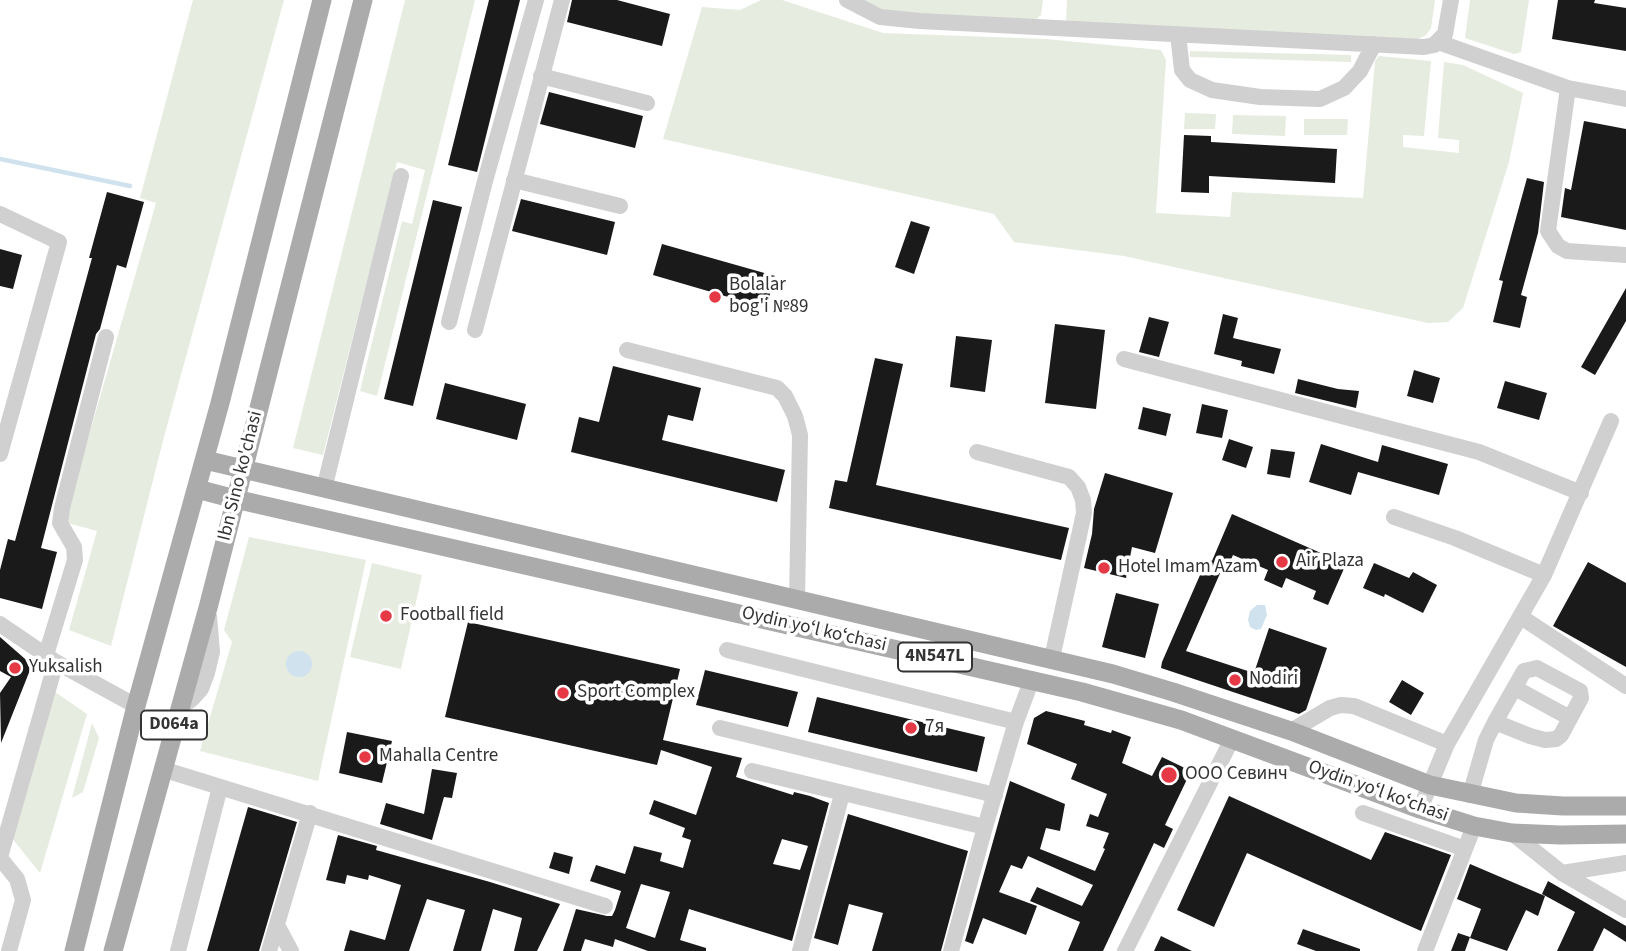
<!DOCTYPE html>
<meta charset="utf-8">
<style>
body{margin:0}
canvas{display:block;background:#fff}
</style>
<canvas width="1626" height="951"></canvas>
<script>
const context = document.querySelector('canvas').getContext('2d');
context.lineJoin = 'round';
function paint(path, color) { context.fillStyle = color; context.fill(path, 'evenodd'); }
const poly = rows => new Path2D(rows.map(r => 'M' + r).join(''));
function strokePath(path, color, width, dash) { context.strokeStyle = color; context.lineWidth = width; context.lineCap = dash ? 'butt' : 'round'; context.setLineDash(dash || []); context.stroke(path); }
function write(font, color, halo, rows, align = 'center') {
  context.font = font + ' "Source Sans 3",sans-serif'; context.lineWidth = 7; context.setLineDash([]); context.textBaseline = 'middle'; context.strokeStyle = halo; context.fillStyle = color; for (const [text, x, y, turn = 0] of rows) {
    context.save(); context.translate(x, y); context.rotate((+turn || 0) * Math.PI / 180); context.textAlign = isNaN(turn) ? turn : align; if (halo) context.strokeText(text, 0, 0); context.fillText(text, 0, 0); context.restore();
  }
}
paint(poly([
 [193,0,284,0,165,433,111,646,69,630,97,531,64,522,156,203,140,198],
 [405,0,475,0,377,396,360,391,402,221,412,224,425,170,397,162,323,455,293,448],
 [761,0,782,0,883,33,1046,39,1161,50,1166,60,1156,213,1230,217,1232,192,1363,198,1375,61,1379,56,1431,61,1424,136,1403,135,1403,147,1459,153,1459,140,1438,138,1444,62,1463,65,1523,93,1509,162,1463,308,1448,322,1428,323,1124,256,1014,242,994,214,663,139,702,7,740,10],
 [865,0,1043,0,1041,15,1035,20,883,12,867,4],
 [1067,0,1435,0,1431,28,1426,35,1418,39,1066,25],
 [1470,0,1529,0,1521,52,1514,54,1465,38],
 [1190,51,1351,55,1351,62,1190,57],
 [1185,113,1216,114,1215,129,1184,129],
 [1233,115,1286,116,1285,136,1232,134],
 [1304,119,1348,119,1347,135,1304,135],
 [249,537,366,560,318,781,200,751,232,642,224,630],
 [372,563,422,575,401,669,350,657],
 [55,692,87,714,40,873,11,837],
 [92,723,99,738,83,792,72,798]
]), '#e6ecdf');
paint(poly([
 [1257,605,1265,605,1267,615,1261,629,1256,630,1250,627,1248,620,1250,611],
 '286 664a13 13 0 1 1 26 0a13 13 0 1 1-26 0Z'
]), '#cfe2ee');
strokePath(poly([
 [0,159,130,186]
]), '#cfe2ee', 4.5);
paint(poly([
 [489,0,520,0,477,172,448,165],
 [572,0,617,0,670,14,662,46,567,22],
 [1558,0,1595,0,1594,3,1626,8,1626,51,1552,39],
 [549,92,643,116,635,148,540,124],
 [1584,121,1626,129,1626,230,1561,217,1565,188,1571,190],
 [1184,135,1211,136,1211,142,1337,149,1335,183,1209,176,1209,193,1181,192],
 [1527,178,1544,182,1538,233,1521,295,1527,297,1520,328,1493,322,1503,281,1499,280],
 [107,192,144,202,126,268,117,265,100,329,96,334,41,548,57,552,42,609,0,598,0,570,8,539,15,541,92,258,89,258],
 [521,199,615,222,607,255,512,231],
 [433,200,462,207,413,406,384,399],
 [911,221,930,227,914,274,895,267],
 [662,244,775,276,766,308,653,275],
 [0,249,22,255,13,289,0,286],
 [1626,288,1626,321,1595,375,1581,367],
 [1223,314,1238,318,1233,338,1281,349,1274,374,1241,366,1242,361,1214,354],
 [1149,317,1169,322,1159,357,1139,352],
 [1055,324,1105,330,1096,409,1045,403],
 [956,336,992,340,985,392,950,387],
 [875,358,903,364,876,485,1069,528,1061,560,829,508,835,480,847,482],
 [613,366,701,388,693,421,668,415,662,440,785,470,777,502,571,452,579,417,599,422],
 [1414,370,1440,378,1433,403,1407,396],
 [1298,379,1338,389,1359,391,1356,408,1295,393],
 [1505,381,1547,393,1539,420,1497,408],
 [445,383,526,404,517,440,436,419],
 [1202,404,1228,410,1222,438,1196,433],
 [1143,407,1171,414,1166,436,1138,429],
 [1229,439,1253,447,1246,468,1222,460],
 [1321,444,1378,462,1382,445,1448,464,1439,495,1358,472,1351,495,1309,482],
 [1271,449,1295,452,1290,478,1267,474],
 [1105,473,1173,493,1155,553,1132,547,1126,578,1084,568,1092,534,1094,509],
 [1232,514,1346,564,1328,605,1313,599,1316,591,1286,578,1282,588,1264,580,1268,570,1233,555,1229,564,1225,562,1186,651,1254,673,1269,628,1327,648,1306,710,1299,714,1161,668,1162,662,1207,559,1212,561],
 [1588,562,1626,583,1626,667,1553,626],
 [1374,563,1409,578,1413,572,1437,585,1423,613,1385,594,1384,597,1363,588],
 [1116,593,1159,604,1145,658,1102,647],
 [468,622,680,669,663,740,742,758,736,777,793,795,794,792,810,796,829,803,792,941,689,909,680,940,706,948,706,951,648,951,615,939,613,947,585,939,581,951,563,951,576,909,607,916,612,916,615,910,621,891,590,881,596,865,625,874,634,846,662,853,660,861,683,868,691,840,682,837,685,828,649,814,654,800,696,815,712,767,661,750,657,765,445,717],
 [782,839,808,846,800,870,773,864],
 [641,884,670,892,655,938,626,928],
 [0,637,32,665,1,743,0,693,11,677,0,671],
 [705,670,798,692,788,727,696,705],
 [1402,680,1424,693,1411,715,1389,702],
 [817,697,985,737,977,772,808,732],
 [1046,711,1085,721,1084,725,1111,733,1112,730,1131,737,1122,763,1152,776,1162,757,1191,771,1165,825,1173,829,1164,848,1154,843,1103,951,1068,951,1080,922,1030,901,1037,887,1082,906,1093,885,1028,856,1022,869,1011,865,999,892,1037,906,1026,935,983,918,973,944,965,941,1010,781,1065,804,1060,831,1046,828,1040,849,1095,871,1105,849,1103,848,1109,833,1086,826,1090,814,1098,817,1107,794,1071,779,1077,764,1027,744,1034,718],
 [347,732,392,741,382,783,339,773],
 [432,769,457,773,452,798,444,797,432,840,380,824,386,803,424,814],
 [1229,796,1371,860,1385,832,1451,855,1421,931,1247,853,1214,927,1177,910],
 [248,807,297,822,259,951,207,951],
 [848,814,968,851,941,951,872,951,883,913,849,904,838,945,814,938],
 [338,835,377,846,376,850,490,882,560,904,537,951,514,951,522,918,493,909,481,951,453,951,465,910,427,899,409,951,344,951,350,930,385,940,401,885,369,875,368,880,347,875,345,884,326,880],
 [554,852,573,857,569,874,549,868],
 [1470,864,1545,896,1538,916,1526,910,1507,951,1470,938,1481,909,1457,899],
 [1548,881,1626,926,1626,942,1604,928,1593,951,1557,951,1575,912,1542,894],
 [1303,929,1360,949,1360,951,1316,951,1297,944],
 [1458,933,1470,937,1465,951,1451,951],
 [1161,936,1192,951,1154,951]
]), '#1a1a1a');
strokePath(poly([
 [847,0,880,17,920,21,1424,47,1434,45,1445,34,1451,0],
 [1178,34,1182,70,1190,80,1212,90,1260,97,1320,99,1344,88,1360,71,1374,44],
 [1438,42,1568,88,1626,99],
 [541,76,647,103],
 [1568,88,1548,231,1558,246,1567,251,1626,255],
 [514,180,620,206],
 [0,214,59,242,0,454],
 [449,322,485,181,536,0],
 [475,330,562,0],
 [627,350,777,388,785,396,795,416,800,435,797,600],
 [1124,359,1479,452,1581,493],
 [977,452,1069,477,1078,487,1083,500,1084,513,1052,658],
 [324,489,401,176],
 [1394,517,1455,538,1544,575],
 [1521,617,1626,686],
 [0,624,56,662,136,706],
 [727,650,1016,722],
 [46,655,75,560,74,547,60,523,62,508,106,337],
 [1515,688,1570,718],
 [181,707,192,699,201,689,207,673,212,652,209,616],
 [720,728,995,795],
 [1291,731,1330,708,1341,705,1354,706,1447,744],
 [162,769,605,906],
 [752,771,985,827,1016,722,1032,679],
 [1470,795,1486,740,1495,722,1524,671,1537,668,1580,691,1581,698,1561,735,1556,739,1545,740,1530,736,1495,722],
 [1420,809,1447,744,1544,575,1611,421],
 [1363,813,1465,849],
 [1512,833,1562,873,1626,910],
 [0,857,56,662],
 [0,858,17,879,23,900,9,951],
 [1562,873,1626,863],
 [277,925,291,951],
 [178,951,220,787],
 [269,951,310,813],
 [800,951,842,794],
 [951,951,985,827],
 [1125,951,1232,739],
 [1425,951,1474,826]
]), '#d0d0d0', 16);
strokePath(poly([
 [205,460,1113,674,1173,692,1291,731,1430,785,1516,803,1563,806,1626,806],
 [197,489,235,499,1082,692,1181,720,1420,809,1474,826,1512,833,1560,835,1626,834],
 [74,951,136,706,220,403,322,0],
 [113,951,209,604,363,0]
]), '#ababab', 19);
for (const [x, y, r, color] of [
 [715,297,7,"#e63946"],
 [1282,562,7,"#e63946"],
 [1104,568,7,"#e63946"],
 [386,616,7,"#e63946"],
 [15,668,7,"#e63946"],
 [1235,680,7,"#e63946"],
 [563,693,7,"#e63946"],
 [911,728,7,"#e63946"],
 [365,757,7,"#e63946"],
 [1169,775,9,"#e63946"]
]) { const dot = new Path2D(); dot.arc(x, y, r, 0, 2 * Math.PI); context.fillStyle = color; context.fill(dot); strokePath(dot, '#fff', 2.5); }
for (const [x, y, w] of [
 [935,657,74],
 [174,725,66]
]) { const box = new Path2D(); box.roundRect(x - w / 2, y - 14.5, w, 29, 5); context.fillStyle = '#fff'; context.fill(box); strokePath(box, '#333', 2); }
write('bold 18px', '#333', null, [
 ["4N547L",935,657],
 ["D064a",174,725]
]);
write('19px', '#333', '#fff', [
 ["Bolalar",729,286],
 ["bog'i №89",729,308],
 ["Air Plaza",1296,562],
 ["Hotel Imam Azam",1118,568],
 ["Football field",400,616],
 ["Yuksalish",29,668],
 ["Nodiri",1249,680],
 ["Sport Complex",577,693],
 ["7я",925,728],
 ["Mahalla Centre",379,757],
 ["ООО Севинч",1185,775]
], 'left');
write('19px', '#333', '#fff', [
 ["Ibn Sino ko'chasi",241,476,-76],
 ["Oydin yoʻl koʻchasi",814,630,13],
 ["Oydin yoʻl koʻchasi",1378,792,20]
]);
</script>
